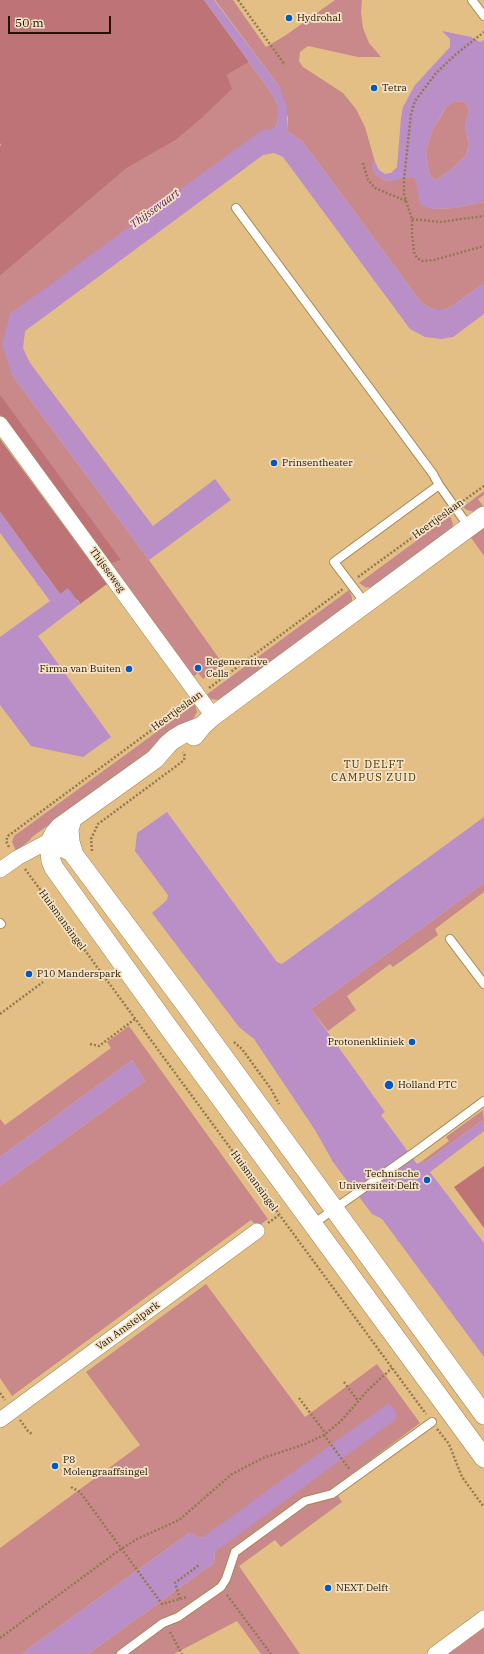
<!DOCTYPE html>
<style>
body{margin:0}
#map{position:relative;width:484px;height:1654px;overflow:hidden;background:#e3bf86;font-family:"IBM Plex Serif",serif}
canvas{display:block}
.scale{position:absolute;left:8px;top:16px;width:103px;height:18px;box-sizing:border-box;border:2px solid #231601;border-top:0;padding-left:5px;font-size:12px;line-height:14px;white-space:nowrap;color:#231601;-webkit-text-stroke:3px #f5e3c7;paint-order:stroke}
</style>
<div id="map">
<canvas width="484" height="1654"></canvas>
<div class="scale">50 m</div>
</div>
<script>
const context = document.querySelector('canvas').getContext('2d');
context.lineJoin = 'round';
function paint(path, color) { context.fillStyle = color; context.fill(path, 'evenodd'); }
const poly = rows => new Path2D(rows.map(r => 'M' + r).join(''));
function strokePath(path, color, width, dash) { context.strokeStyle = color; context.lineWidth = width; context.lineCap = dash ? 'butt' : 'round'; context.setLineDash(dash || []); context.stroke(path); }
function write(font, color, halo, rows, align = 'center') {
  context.font = font + ' "IBM Plex Serif",serif'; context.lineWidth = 3.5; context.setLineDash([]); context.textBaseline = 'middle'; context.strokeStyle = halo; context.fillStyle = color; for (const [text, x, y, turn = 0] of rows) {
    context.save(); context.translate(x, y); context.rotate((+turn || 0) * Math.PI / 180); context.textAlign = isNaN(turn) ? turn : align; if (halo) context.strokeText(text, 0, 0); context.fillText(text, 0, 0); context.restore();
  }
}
paint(poly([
 [215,0,233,0,266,47,286,35,335,0,362,0,361,13,363,28,369,43,381,57,358,57,308,46,300,52,299,61,303,67,343,93,356,109,365,127,375,162,372,166,376,175,387,181,400,178,415,178,431,209,454,208,484,202,484,283,452,306,443,310,437,310,429,307,421,302,303,142,287,131,288,118,279,86],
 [249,62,270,91,278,105,278,118,275,128,10,314,12,375,149,560,223,664,203,679,198,673,193,677,110,564,120,560,0,396,0,276,127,168,176,140,201,119,231,89,227,75],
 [455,101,465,102,469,109,465,127,469,144,466,155,453,168,438,179,434,180,429,173,426,150,433,129,447,106],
 [484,491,484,495,478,499,484,507,474,512,467,510,463,507],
 [450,516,453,524,452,531,374,588,365,587,359,583],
 [484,526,484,556,469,535],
 [349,590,352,597,352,603,220,700,211,699,206,695],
 [195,704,197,712,191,723,32,837,30,840,16,851,12,842,14,836],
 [484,883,484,892,435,929,438,935,393,967,390,964,347,996,356,1010,328,1031,311,1009],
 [129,1026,268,1219,257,1227,251,1220,12,1396,0,1378,0,1186,145,1081,132,1060,0,1157,0,1119,5,1125,111,1048,107,1042],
 [483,1110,484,1123,482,1121,424,1163,422,1161,449,1141,446,1137],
 [206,1284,305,1417,377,1364,420,1423,333,1488,342,1502,281,1547,275,1540,239,1566,300,1654,261,1654,237,1621,174,1654,88,1654,214,1563,215,1552,203,1537,199,1538,193,1533,189,1533,21,1654,0,1654,0,1548,140,1445,86,1372],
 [484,1628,484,1654,448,1654]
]), '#c9898b');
paint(poly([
 [0,0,204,0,249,62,227,75,232,89,201,119,176,140,127,168,0,276,0,146,1,145,0,143],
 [0,396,1,396,121,560,110,564,0,415],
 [0,439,107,584,80,604,78,600,60,594,0,512],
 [484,1166,484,1228,454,1187]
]), '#be7476');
paint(poly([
 [204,0,214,0,279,86,287,107,287,131,303,142,421,302,429,307,437,310,443,310,452,306,484,283,484,314,453,337,441,339,425,337,410,329,283,157,274,153,263,155,25,331,23,348,30,363,153,526,215,479,231,500,149,560,12,375,2,344,10,314,262,130,275,128,278,118,278,105,270,91],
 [442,31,471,37,480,42,484,40,484,202,454,208,431,209,423,206,420,203,415,178,400,178,398,180,387,181,376,175,372,169,372,166,375,162,379,170,385,174,391,173,397,167,401,118,403,107,415,85,450,47,450,39],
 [455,101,465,102,469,109,465,127,469,144,466,155,453,168,438,179,434,180,429,173,426,150,433,129,441,115,447,106],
 [0,512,60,594,68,588,80,604,38,636,111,737,83,757,31,746,0,705,0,637,50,601,0,533],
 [167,812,277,962,282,964,484,817,484,883,311,1009,385,1112,381,1115,417,1164,422,1161,424,1163,482,1121,484,1123,484,1131,430,1172,484,1243,484,1357,382,1219,372,1214,333,1162,315,1130,254,1039,239,1027,152,913,167,900,168,895,135,851,137,833],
 [132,1060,145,1081,0,1186,0,1157],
 [389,1403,397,1414,395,1420,215,1552,214,1563,88,1654,21,1654,189,1533,193,1533,199,1538,203,1537]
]), '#ba8ec7');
const service = poly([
 [472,0,484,16],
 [236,208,433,474,439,485,469,527],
 [365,603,334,562,439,485],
 [0,923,1,924],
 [450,939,484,984],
 [313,1224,419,1149,484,1101],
 [121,1654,163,1623,178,1617,221,1587,226,1579,235,1552,305,1501,332,1494,432,1422]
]);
const minor = poly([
 [0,424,213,716],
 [0,870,17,858,45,843,49,844,74,855],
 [0,1420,257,1231],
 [435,1654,484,1618]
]);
const tertiary = poly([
 [202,726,184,733,174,739,168,744,155,759,60,827,54,834,49,844,51,861,54,868,166,1024,484,1458],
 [194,736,202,726,213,716,484,516],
 [72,819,69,830,70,842,74,855,188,1008,484,1415]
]);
strokePath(service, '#a9864f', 10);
strokePath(minor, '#a9864f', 16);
strokePath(tertiary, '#a9864f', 20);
strokePath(poly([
 [238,0,285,65],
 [363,163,368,180,375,188,406,201,404,194,404,179,411,114,415,101,436,73,455,55,484,32],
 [406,201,412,219,412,233,414,252,417,258,423,261,434,260,484,246],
 [412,219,440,222,484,216],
 [463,501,484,486],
 [358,577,446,513],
 [209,688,343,589],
 [9,847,6,841,8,836,187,704],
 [92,851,91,839,98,824,179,764,184,760,185,756,183,752],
 [25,869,426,1414],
 [0,1014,43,982],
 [234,1042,242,1049,271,1089,279,1104],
 [90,1044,99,1046,135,1019],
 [268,1223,279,1215],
 [344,1382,358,1401],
 [0,1393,5,1400],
 [299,1398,326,1434],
 [20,1420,28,1431,33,1435],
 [437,1429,449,1444,462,1477,484,1507],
 [324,1435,350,1470],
 [71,1487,80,1492,162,1604,187,1597],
 [227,1595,271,1654],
 [180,1599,175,1583,199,1565],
 [170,1632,182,1654],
 [0,1638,121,1549,137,1539,179,1520,232,1474,263,1458,305,1444,324,1435,341,1421,368,1390,392,1368]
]), '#93794f', 2.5, [2, 2]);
strokePath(service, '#fff', 8);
strokePath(minor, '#fff', 15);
strokePath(tertiary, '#fff', 19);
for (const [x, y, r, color] of [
 [289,18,4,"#0058c1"],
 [374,88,4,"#0058c1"],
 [274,463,4,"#0058c1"],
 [198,668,4,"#0058c1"],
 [129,669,4,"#0058c1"],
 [29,974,4,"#0058c1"],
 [412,1042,4,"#0058c1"],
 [389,1085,5,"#0058c1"],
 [427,1180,4,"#0058c1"],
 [55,1466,4,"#0058c1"],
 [328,1588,4,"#0058c1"]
]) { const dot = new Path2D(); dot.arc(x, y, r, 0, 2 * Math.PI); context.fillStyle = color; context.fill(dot); strokePath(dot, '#f5e3c7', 1.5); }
write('10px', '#231601', '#f5e3c7', [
 ["Hydrohal",297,18],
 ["Tetra",382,88],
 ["Prinsentheater",282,463],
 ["Regenerative",206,662],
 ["Cells",206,674],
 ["Firma van Buiten",121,669,"right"],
 ["P10 Manderspark",37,974],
 ["Protonenkliniek",404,1042,"right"],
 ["Holland PTC",398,1085],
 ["Technische",419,1174,"right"],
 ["Universiteit Delft",419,1186,"right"],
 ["P8",63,1460],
 ["Molengraaffsingel",63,1472],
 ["NEXT Delft",336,1588]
], 'left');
write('10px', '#231601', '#f5e3c7', [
 ["Heertjeslaan",438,519,-36],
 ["Thijsseweg",107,570,54],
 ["Heertjeslaan",177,711,-36],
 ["Huismansingel",62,920,54],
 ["Huismansingel",254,1181,54],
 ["Van Amstelpark",128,1326,-36]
]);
write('italic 11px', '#562065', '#f5e3c7', [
 ["Thijssevaart",155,209,-36]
]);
context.letterSpacing = '1px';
write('11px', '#4b3305', '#f5e3c7', [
 ["TU DELFT",374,765],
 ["CAMPUS ZUID",374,778]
]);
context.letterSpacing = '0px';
</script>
